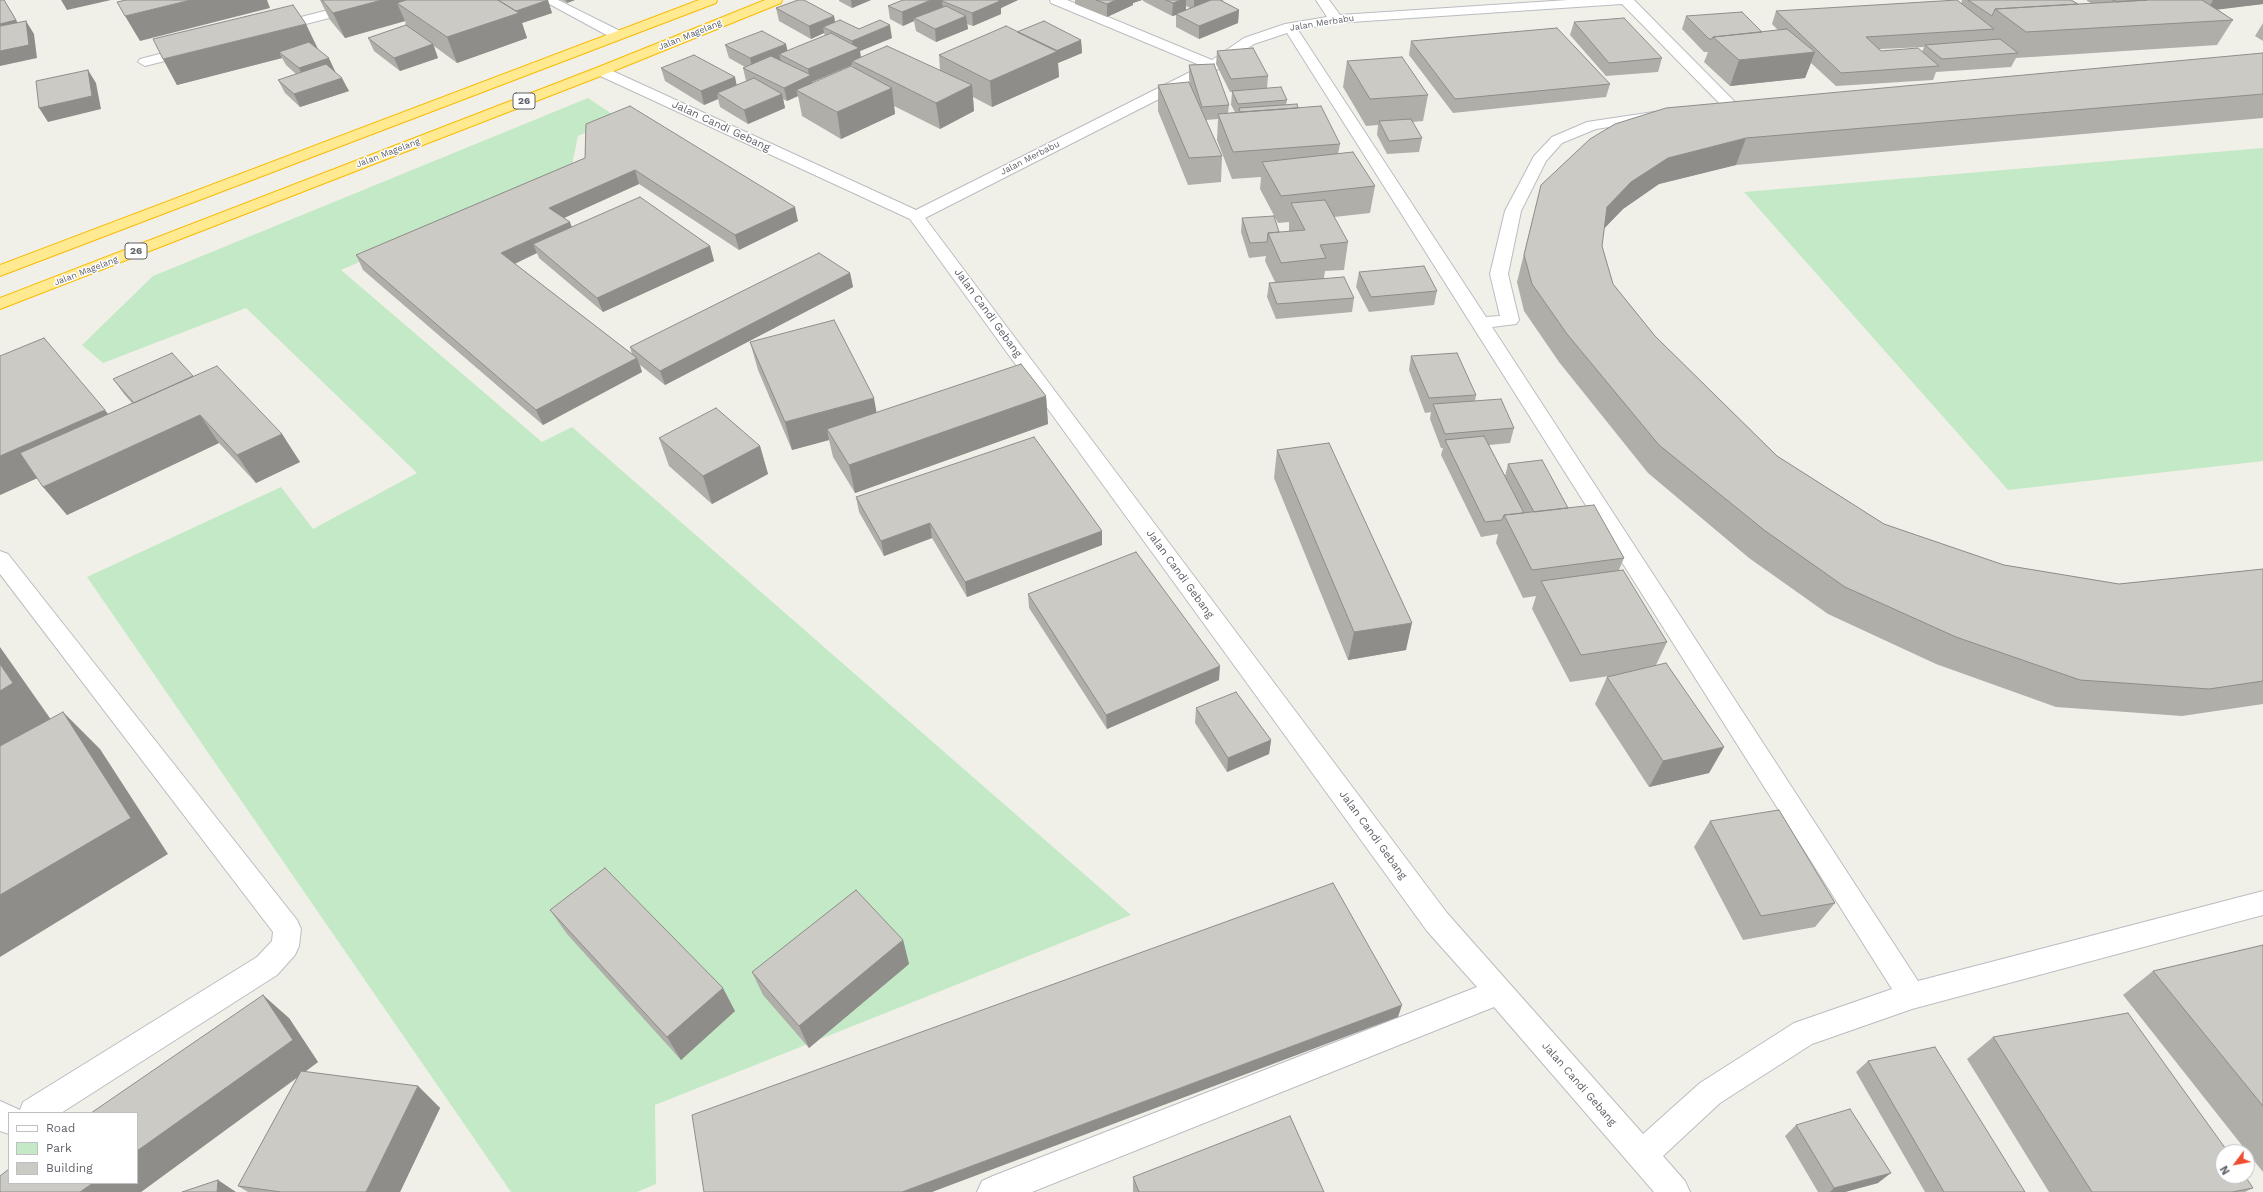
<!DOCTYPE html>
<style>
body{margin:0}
#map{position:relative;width:2263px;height:1192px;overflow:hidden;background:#f1f0e8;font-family:"Work Sans",sans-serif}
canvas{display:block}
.legend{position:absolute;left:8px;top:1112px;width:130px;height:72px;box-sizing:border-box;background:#fff;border:1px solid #bfc0c3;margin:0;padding:5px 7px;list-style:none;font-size:12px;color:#5f6268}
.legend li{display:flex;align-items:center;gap:8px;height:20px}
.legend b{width:20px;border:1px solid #bfc0c3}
.north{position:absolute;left:2215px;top:1144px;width:40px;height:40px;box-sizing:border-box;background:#fff;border:1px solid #bfc0c3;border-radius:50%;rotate:238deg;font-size:11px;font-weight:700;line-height:16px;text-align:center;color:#5f6268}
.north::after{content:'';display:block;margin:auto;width:14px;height:18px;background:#ee4c31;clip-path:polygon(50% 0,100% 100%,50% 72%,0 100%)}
</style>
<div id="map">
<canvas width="2263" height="1192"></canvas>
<ul class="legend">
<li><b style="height:5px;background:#fff"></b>Road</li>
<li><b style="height:11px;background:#c4e9c6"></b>Park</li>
<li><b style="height:11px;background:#cccac5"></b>Building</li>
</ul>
<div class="north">N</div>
</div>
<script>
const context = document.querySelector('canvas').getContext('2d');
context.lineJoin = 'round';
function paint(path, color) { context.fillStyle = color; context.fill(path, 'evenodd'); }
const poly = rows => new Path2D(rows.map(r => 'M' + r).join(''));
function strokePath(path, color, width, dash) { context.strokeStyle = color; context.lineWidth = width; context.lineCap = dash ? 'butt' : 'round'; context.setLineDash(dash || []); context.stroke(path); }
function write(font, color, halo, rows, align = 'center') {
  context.font = font + ' "Work Sans",sans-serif'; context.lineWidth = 3; context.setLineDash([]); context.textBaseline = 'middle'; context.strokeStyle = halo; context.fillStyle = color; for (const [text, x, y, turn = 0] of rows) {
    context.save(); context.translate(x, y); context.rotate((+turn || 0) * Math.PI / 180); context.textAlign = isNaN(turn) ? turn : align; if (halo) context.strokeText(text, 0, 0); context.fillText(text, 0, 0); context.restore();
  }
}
paint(poly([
 [588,98,618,118,578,136,571,170,341,270,542,442,572,427,1131,915,655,1105,656,1184,637,1192,511,1192,87,577,281,487,313,529,417,473,246,308,103,363,82,345,153,276],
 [2263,148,2263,461,2008,490,1744,192]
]), '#c4e9c6');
const minor = poly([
 [367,0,388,0,387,3,275,32,268,28,270,25,367,0],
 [542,0,558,0,622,32,624,35,622,38,612,38,542,0],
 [1050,0,1067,0,1212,60,1244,38,1285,24,1327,17,1316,0,1329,0,1340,15,1568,0,1634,0,1736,103,1758,104,1760,107,1758,110,1727,111,1622,4,1336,23,1298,30,1486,317,1500,316,1490,274,1505,211,1534,156,1552,137,1587,122,1667,110,1674,114,1667,118,1596,129,1562,143,1546,161,1521,211,1508,274,1519,320,1516,324,1492,327,1918,981,2263,891,2263,915,1912,1009,1812,1044,1720,1103,1663,1156,1685,1181,1690,1192,1654,1192,1494,1007,1032,1192,977,1192,982,1181,993,1176,1477,987,1427,931,910,219,596,74,594,71,596,68,606,68,916,210,1202,66,1051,3,1050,0],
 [1287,33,1892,989,1794,1023,1700,1083,1643,1134,1447,913,925,218,1218,69,1254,44,1287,33],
 [191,46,198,50,196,53,145,66,138,62,140,59,191,46],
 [0,551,8,554,297,920,301,929,299,946,295,955,277,975,61,1113,9,1113,9,1134,0,1131,0,1101,20,1110,23,1102,257,957,272,941,273,932,0,574,0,551]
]);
const highway = poly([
 [699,0,717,0,716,3,0,276,0,265,699,0],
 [765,0,782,0,781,3,606,74,0,309,0,298,596,68,765,0]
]);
strokePath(minor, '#babcc1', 2);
strokePath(highway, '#f9ba00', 2);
paint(minor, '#fff');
paint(highway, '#ffea91');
paint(poly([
 [320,0,547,0,552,13,522,23,527,38,457,63,434,46,438,58,400,71,374,51,368,38,406,25,405,21,345,38,330,20],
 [561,0,575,0,567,3],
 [839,0,871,0,852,8,839,1],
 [903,0,1018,0,1001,8,1001,14,973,26,967,24,968,29,936,42,916,31,914,21,903,26,890,19,888,6],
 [1075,0,1142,0,1133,3,1133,5,1107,17,1075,4],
 [1143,0,1224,0,1222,1,1239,10,1238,23,1199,39,1176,27,1176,15,1172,16,1143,1],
 [1186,6,1190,8,1186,10],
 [1962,0,2071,0,2078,4,2091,3,2087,1,2087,0,2263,0,2263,4,2217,9,2233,20,2217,45,2016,58,2011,67,1936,72,1933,80,1836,86,1811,63,1805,78,1730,86,1704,62,1708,52,1704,52,1682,29,1686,16,1762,32,1778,30,1772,24,1776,11,1961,4],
 [1924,47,1922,52,1881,51,1880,49],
 [776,8,834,16,835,22,892,38,860,51,861,57,940,71,939,55,1017,32,1081,40,1082,53,1058,63,1059,77,992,107,973,97,974,111,940,129,894,106,895,114,841,139,802,116,798,96,787,101,783,99,785,108,748,124,720,107,718,99,704,105,665,81,661,68,737,85,746,81,743,68,745,67,729,58,725,45,788,51,825,36,824,33,811,39,779,21],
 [852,65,853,68,813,83,812,82],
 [1574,22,1662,58,1658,72,1606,76,1570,35],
 [2263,23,2263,41,2255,36],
 [1411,41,1610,84,1606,97,1453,113,1409,55],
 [317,49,335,71,349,91,300,107,285,93,278,80,296,74,286,65,282,58,177,85,163,59],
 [1217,51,1268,76,1267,88,1287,100,1286,105,1298,108,1340,144,1338,154,1375,186,1370,213,1334,217,1348,242,1344,270,1325,271,1324,278,1354,298,1352,312,1276,319,1267,297,1269,283,1275,282,1265,261,1266,256,1249,258,1241,232,1242,218,1279,232,1289,231,1289,222,1278,223,1260,189,1261,177,1232,179,1217,140,1218,119,1206,120,1222,156,1221,182,1188,185,1158,111,1158,85,1191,87,1189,79,1189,65,1229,105,1228,113,1235,112,1231,105,1232,92,1230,92,1216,64],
 [2263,53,2263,118,1736,165,1659,184,1623,209,1604,228,1602,246,1613,284,1655,336,1777,456,1884,524,2004,565,2119,584,2263,569,2263,704,2182,716,2056,707,1936,664,1828,614,1749,558,1648,473,1559,362,1524,311,1517,282,1541,185,1590,139],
 [1347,61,1428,95,1423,121,1412,122,1422,138,1419,152,1387,154,1377,135,1378,125,1366,126,1343,87],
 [586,124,798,221,739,250,639,184,564,218,572,227,710,246,714,261,603,312,539,258,537,253,515,264,632,354,630,347,850,273,853,287,665,385,640,365,642,372,543,425,363,270,356,255,585,158],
 [1359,272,1437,291,1434,305,1369,312,1356,287],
 [750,342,877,413,1046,396,1048,424,855,493,833,457,829,440,792,450,758,370],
 [0,356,108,414,132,403,124,394,113,379,193,376,282,434,300,462,256,483,219,443,67,515,37,478,0,495],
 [1411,356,1476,395,1475,401,1514,428,1510,443,1489,445,1505,476,1508,464,1568,508,1624,558,1619,570,1667,642,1656,665,1724,747,1709,773,1649,787,1595,704,1607,677,1609,676,1570,682,1532,609,1536,596,1523,598,1496,543,1498,534,1481,537,1441,455,1443,448,1441,448,1430,419,1431,412,1425,413,1409,370],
 [659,438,760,446,768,474,712,504,669,466],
 [1277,450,1406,650,1348,660,1274,478],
 [856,497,1102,531,1102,545,967,597,932,538,884,556,859,512],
 [1028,594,1219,680,1107,729,1029,608],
 [1196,708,1271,740,1269,754,1227,772,1195,723],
 [1710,821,1835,903,1815,927,1743,940,1694,847],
 [550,910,735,1011,681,1060,567,934],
 [903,940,909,964,809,1048,763,995,752,972],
 [2263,945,2263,1172,2123,995,2153,971],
 [289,1018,318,1062,305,1072,418,1086,440,1108,400,1192,248,1192,238,1186,297,1078,141,1192,0,1192],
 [1993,1037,2253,1188,2245,1192,2049,1192,1967,1059],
 [1868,1061,2025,1192,1925,1192,1856,1072],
 [1796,1125,1878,1183,1845,1192,1818,1192,1785,1136],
 [1133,1177,1324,1192,1133,1192]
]), '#afaea9');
paint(poly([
 [4,0,24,33,0,39,0,24],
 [61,0,111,0,67,10],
 [191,0,267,0,270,8,140,41,125,16],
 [382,0,481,0,397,3,405,21,345,38,333,13],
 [548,0,552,13,522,23,527,38,457,63,447,37,514,12],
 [566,0,575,0,567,3],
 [851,0,871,0,852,8],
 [931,0,949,0,942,1,943,8,914,18,914,21,903,26,902,12],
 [999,0,1018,0,1001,8,1001,14,973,26,972,13],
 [1116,0,1142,0,1133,3,1133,5,1107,17,1107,4],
 [1181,0,1186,0,1186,11,1176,14,1176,15,1172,16,1173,3],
 [1194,0,1218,0,1194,10],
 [2213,0,2263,0,2263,4,2207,11],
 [1239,10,1238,23,1199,39,1199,26],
 [834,16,836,29,823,27,824,33,811,39,809,26],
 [966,16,968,29,936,42,935,29],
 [26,21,34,34,37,58,0,66,0,51],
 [306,24,318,49,279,52,282,58,177,85,163,59],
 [890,25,892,38,860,51,861,61,852,61,852,65,812,82,814,89,796,90,798,96,787,101,784,88,809,76,808,69,853,50,852,41],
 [1081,40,1082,53,1058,63,1059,77,992,107,990,81,1051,53],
 [433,44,438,58,400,71,394,58],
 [786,44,789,57,779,54,781,61,753,72,750,58],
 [1815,52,1805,78,1730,86,1739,60],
 [329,58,335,71,305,81,299,68],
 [88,70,96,83,101,109,48,122,39,108],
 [735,77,738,91,717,93,718,99,704,105,701,91],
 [342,78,349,91,300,107,294,94],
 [972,85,974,111,940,129,936,103],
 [892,88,895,114,841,139,837,112],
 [782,94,785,108,748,124,744,110],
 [1746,138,1736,165,1659,184,1623,209,1599,234,1607,207,1631,182,1668,158],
 [635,170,639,184,555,222,549,208],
 [795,207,798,221,739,250,735,235],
 [570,222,575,236,533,244,537,253,507,267,501,253],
 [710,246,714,261,603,312,597,298],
 [850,273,853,287,665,385,660,371],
 [637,358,642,372,543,425,536,410],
 [1046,396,1048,424,855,493,849,465],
 [874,398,879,426,827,429,829,440,792,450,785,422],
 [105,410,126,438,0,495,0,456],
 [200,415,219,443,67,515,43,487],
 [282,434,300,462,256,483,237,455],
 [760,446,768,474,712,504,703,476],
 [930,523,932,538,884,556,881,541],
 [1102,531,1102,545,967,597,965,582],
 [1412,623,1406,650,1348,660,1354,632],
 [0,647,52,721,0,750],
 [1220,666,1219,680,1107,729,1106,715],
 [63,712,100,749,168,854,0,957,0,895],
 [1271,740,1269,754,1227,772,1228,758],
 [1724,747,1709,773,1649,787,1663,761],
 [903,940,909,964,809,1048,799,1026],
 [723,988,735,1011,681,1060,667,1037],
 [263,995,289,1018,318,1062,141,1192,80,1192,93,1183,137,1183,137,1151],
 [1402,1005,1398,1017,932,1192,902,1192],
 [418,1086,440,1108,400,1192,366,1192],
 [1891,1173,1878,1183,1845,1192,1830,1192,1834,1188],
 [218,1180,236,1192,217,1192]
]), '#8f8d8a');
const building = poly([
 [0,0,4,0,16,20,0,24,0,0],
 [126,0,191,0,125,16,117,2,126,0],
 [322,0,382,0,333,13,322,0],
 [406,0,498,0,519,13,447,37,397,3,406,0],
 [498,0,548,0,516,11,498,0],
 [798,0,804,0,834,16,809,26,776,8,798,0],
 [903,0,931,0,902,12,888,6,903,0],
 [943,0,998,0,1000,1,972,13,942,1,943,0],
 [1096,0,1116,0,1107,4,1096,0],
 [1166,0,1181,0,1173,3,1166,0],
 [1211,0,1220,0,1239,10,1199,26,1176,14,1211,0],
 [1957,0,1994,29,1866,37,1881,51,1918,48,1939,66,1841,73,1776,11,1957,0],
 [1968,0,2071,0,2078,4,1995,9,1992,16,1968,0],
 [2113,0,2147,0,2116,2,2113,0],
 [2147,0,2202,0,2233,20,2026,32,1995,9,2147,0],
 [293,5,306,24,163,59,153,39,293,5],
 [946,6,966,16,935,29,914,18,946,6],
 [1742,12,1762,32,1713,37,1712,39,1709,39,1686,16,1742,12],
 [1624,18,1662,58,1609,63,1574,22,1624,18],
 [840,20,859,29,880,20,890,25,852,41,823,27,840,20],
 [26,21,29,45,0,51,0,26,26,21],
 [1044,21,1081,40,1056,51,1017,32,1044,21],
 [406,25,433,44,394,58,368,38,406,25],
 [1006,26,1058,51,990,81,939,55,1006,26],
 [1557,28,1610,84,1455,99,1411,41,1557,28],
 [1787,29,1815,52,1739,60,1713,37,1787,29],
 [762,31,786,44,750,58,725,45,762,31],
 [831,33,859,48,808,69,779,54,831,33],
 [2000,39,2018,53,1942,59,1925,45,2000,39],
 [309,42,329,58,299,68,279,52,309,42],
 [887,46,972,85,936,103,852,61,887,46],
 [1253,48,1268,76,1231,79,1217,51,1253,48],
 [2263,53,2263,94,1746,138,1668,158,1631,182,1607,207,1602,246,1613,284,1655,336,1777,456,1884,524,2004,565,2119,584,2263,569,2263,681,2209,689,2080,680,1956,637,1845,587,1764,530,1659,445,1567,334,1532,284,1524,255,1541,185,1590,139,1615,124,1666,108,2263,53],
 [694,55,735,77,701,91,661,68,694,55],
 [771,56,811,75,784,88,743,68,771,56],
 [1402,57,1428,95,1370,99,1347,61,1402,57],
 [326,64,342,78,294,94,278,80,326,64],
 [1214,64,1229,105,1202,107,1189,65,1214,64],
 [851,66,892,88,837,112,796,90,851,66],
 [88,70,92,96,39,108,36,81,88,70],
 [754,78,782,94,744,110,717,93,754,78],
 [1189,82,1222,156,1189,158,1158,85,1189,82],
 [1281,87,1287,100,1238,104,1232,91,1281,87],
 [1297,104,1298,108,1240,112,1239,108,1297,104],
 [630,106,795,207,735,235,635,170,549,208,570,222,501,253,637,358,536,410,356,255,585,158,586,124,630,106],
 [1321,106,1340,144,1233,152,1218,114,1321,106],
 [1411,119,1422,138,1389,141,1379,121,1411,119],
 [1353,152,1375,186,1281,196,1262,162,1353,152],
 [640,197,710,246,597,298,533,244,640,197],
 [1325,200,1348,242,1320,245,1326,258,1281,263,1268,233,1305,230,1291,203,1325,200],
 [1274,216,1279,232,1268,233,1267,242,1250,243,1242,218,1274,216],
 [819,253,850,273,660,371,630,347,819,253],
 [1424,266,1437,291,1371,297,1359,272,1424,266],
 [1344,277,1354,298,1277,304,1269,283,1344,277],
 [834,320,874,398,785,422,750,342,834,320],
 [44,338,105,410,0,456,0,356,44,338],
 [172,353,193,376,134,403,113,379,172,353],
 [1457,353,1476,395,1429,398,1411,356,1457,353],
 [1021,364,1046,396,849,465,827,429,1021,364],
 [217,366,282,434,237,455,200,415,43,487,20,453,217,366],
 [1501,399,1514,428,1445,434,1433,404,1501,399],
 [716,408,760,446,703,476,659,438,716,408],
 [1484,436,1524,513,1504,515,1502,520,1485,522,1445,440,1484,436],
 [1034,437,1102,531,965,582,930,523,881,541,856,497,1034,437],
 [1329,443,1412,623,1354,632,1277,450,1329,443],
 [1542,460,1568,508,1534,512,1508,464,1542,460],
 [1594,505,1624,558,1532,570,1504,515,1594,505],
 [1136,552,1220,666,1106,715,1028,594,1136,552],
 [1623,570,1667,642,1581,655,1541,581,1623,570],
 [1666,663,1724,747,1663,761,1607,677,1666,663],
 [0,664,13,683,0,691,0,664],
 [1236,692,1271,740,1228,758,1196,708,1236,692],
 [63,712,131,818,0,895,0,746,63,712],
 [1779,810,1835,903,1761,916,1710,821,1779,810],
 [605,868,723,988,667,1037,550,910,605,868],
 [1333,883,1402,1005,902,1192,704,1192,692,1115,1333,883],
 [856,890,903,940,799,1026,752,972,856,890],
 [2263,945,2263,1106,2153,971,2263,945],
 [263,995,293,1040,137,1151,137,1113,91,1113,263,995],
 [2128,1013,2228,1152,2223,1152,2223,1176,2245,1176,2253,1188,2232,1192,2092,1192,1993,1037,2128,1013],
 [1935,1047,2025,1192,1944,1192,1868,1061,1935,1047],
 [301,1071,418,1086,366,1192,281,1192,238,1186,301,1071],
 [1850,1109,1891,1173,1834,1188,1796,1125,1850,1109],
 [1290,1116,1324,1192,1139,1192,1133,1177,1290,1116],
 [9,1169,9,1183,93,1183,80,1192,0,1192,0,1176,9,1169],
 [218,1180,217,1192,182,1192,218,1180]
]);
paint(building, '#cccac5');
strokePath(building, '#8f8d8a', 1);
write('9px', '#5f6268', '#fff', [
 ["Jalan Merbabu",1322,23,-9],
 ["Jalan Magelang",690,35,-22],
 ["Jalan Magelang",388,153,-21],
 ["Jalan Merbabu",1030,158,-27],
 ["Jalan Magelang",86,271,-21]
]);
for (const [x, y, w] of [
 [524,101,22],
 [136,251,22]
]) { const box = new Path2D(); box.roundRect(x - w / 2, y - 8, w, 16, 3); context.fillStyle = '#fff'; context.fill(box); strokePath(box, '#5f6268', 1); }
write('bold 10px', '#5f6268', null, [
 ["26",524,101],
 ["26",136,251]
]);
write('11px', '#5f6268', '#fff', [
 ["Jalan Candi Gebang",721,126,25],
 ["Jalan Candi Gebang",988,313,54],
 ["Jalan Candi Gebang",1180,574,54],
 ["Jalan Candi Gebang",1373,835,54],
 ["Jalan Candi Gebang",1579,1084,49]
]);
</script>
